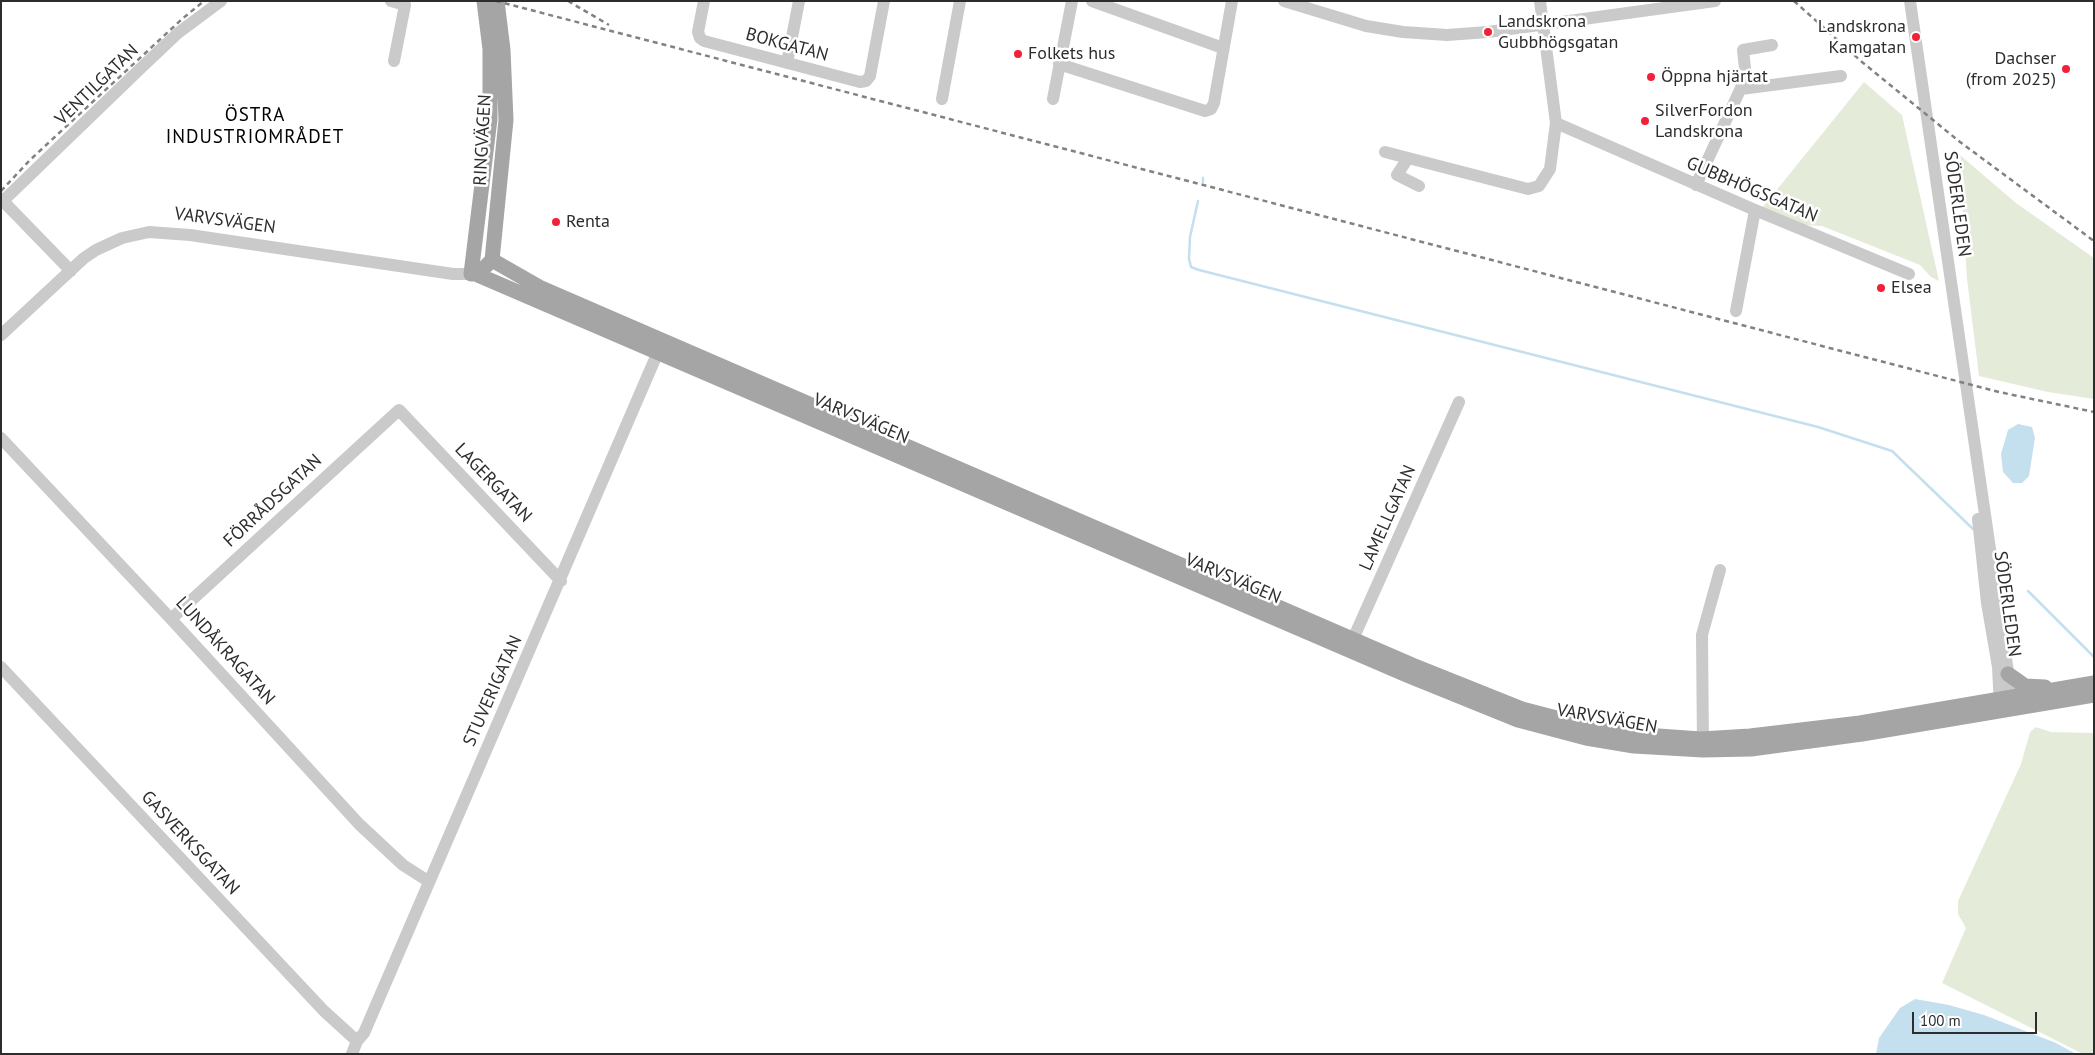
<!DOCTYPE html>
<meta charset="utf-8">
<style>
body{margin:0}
#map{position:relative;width:2095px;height:1055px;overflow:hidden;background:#fff;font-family:"PT Sans",sans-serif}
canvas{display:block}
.frame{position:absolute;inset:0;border:2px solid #2d2d2d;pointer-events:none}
.scale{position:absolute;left:1912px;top:1012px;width:125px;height:22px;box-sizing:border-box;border:2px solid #2d2d2d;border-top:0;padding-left:6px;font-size:15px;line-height:18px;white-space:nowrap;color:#2d2d2d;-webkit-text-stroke:4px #fff;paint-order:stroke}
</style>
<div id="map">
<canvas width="2095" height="1055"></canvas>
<div class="frame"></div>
<div class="scale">100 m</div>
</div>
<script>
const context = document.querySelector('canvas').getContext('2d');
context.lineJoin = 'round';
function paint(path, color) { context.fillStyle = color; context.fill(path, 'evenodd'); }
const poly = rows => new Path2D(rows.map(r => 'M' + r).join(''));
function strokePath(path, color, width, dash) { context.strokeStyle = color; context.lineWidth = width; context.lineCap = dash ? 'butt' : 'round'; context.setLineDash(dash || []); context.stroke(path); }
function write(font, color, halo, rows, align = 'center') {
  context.font = font + ' "PT Sans",sans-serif'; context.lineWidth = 5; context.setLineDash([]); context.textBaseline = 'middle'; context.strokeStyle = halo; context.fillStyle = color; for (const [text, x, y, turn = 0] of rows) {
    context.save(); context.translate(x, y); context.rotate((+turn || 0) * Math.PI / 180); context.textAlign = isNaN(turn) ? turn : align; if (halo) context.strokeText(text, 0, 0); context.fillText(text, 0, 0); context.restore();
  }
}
paint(poly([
 [1864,82,1902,115,1939,281,1931,277,1920,265,1822,226,1802,225,1762,208],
 [1960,155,2016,203,2094,258,2094,399,2048,392,1979,376,1967,279,1962,200,1964,183],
 [2036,727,2051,732,2094,733,2094,1054,2083,1054,1942,983,1966,928,1958,914,1958,901,2021,764,2030,732]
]), '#e4ecd9');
paint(poly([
 [2018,424,2032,427,2035,438,2029,476,2022,483,2013,483,2003,472,2001,454,2008,430],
 [1915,999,1949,1005,1984,1015,2056,1043,2076,1054,1876,1054,1879,1038,1900,1008]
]), '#c4dfee');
strokePath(poly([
 [1203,178,1203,182],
 [1198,201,1190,237,1189,259,1191,267,1199,270,1818,427,1892,451,1973,529],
 [2028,591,2094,657]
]), '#c4dfee', 2.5);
strokePath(poly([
 [391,1,405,5,394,61],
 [704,1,698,32,700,38,704,41,860,82,866,81,870,76,884,1],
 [1092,1,1223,48],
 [1284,1,1366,26,1403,32,1447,35,1488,32,1715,1],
 [1540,1,1556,123,1755,210,1909,274],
 [1910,1,2013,706],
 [787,63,799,1],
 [1059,64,1205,111,1211,109,1214,103,1232,1],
 [1741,89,1841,76],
 [942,99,960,1],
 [1053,99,1072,1],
 [1385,152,1528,189,1539,186,1550,169,1556,123],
 [1408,158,1397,175,1419,186],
 [1696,185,1746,77,1743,50,1772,45],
 [1,199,71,271],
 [3,201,143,66,178,33,221,1],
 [1736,311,1755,210],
 [1,335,84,258,96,250,122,238,149,232,190,235,453,274,471,274],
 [1,438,171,619,359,824,403,865,428,881],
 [1978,519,1987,603,1998,667,2000,707],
 [171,619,399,410,561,581],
 [1349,648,1459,402],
 [1,667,324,1011,357,1041],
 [1703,748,1702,635,1720,570],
 [352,1054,357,1041,364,1033,661,345]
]), '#cacaca', 12);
strokePath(poly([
 [492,260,541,288,1412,665,1522,709,1580,724,1630,734,1701,739,1750,736,1860,723,2094,683],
 [486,266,492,260,506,120,503,50,497,1],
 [482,274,471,274,490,119,490,49,484,1],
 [478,275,1407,675,1518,720,1586,738,1634,746,1703,750,1751,749,1862,734,2094,695],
 [2008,674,2025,686,2045,687]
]), '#a5a5a5', 15);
strokePath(poly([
 [496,1,1999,392,2094,412],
 [568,1,609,25],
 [1794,1,1862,62,1960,142,2094,241],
 [1,191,30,160,182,19,204,1]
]), '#828282', 2.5, [5, 4]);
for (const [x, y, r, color] of [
 [1488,32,5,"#f22139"],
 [1916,37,5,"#f22139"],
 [1018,54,5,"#f22139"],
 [2066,69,5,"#f22139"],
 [1651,77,5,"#f22139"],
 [1645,121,5,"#f22139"],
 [556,222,5,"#f22139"],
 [1881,288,5,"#f22139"]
]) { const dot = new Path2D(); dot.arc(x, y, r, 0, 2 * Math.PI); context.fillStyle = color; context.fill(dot); strokePath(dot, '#fff', 2); }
write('18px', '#2d2d2d', '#fff', [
 ["Landskrona",1498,22],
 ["Gubbhögsgatan",1498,43],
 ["Landskrona",1906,27,"right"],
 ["Kamgatan",1906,48,"right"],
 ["Folkets hus",1028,54],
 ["Dachser",2056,59,"right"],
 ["(from 2025)",2056,80,"right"],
 ["Öppna hjärtat",1661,77],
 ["SilverFordon",1655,111],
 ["Landskrona",1655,132],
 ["Renta",566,222],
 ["Elsea",1891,288]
], 'left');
write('18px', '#2d2d2d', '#fff', [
 ["BOKGATAN",787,45,15],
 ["VENTILGATAN",97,85,-44],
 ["RINGVÄGEN",483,140,-87],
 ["GUBBHÖGSGATAN",1752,190,23],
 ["SÖDERLEDEN",1957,204,82],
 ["VARVSVÄGEN",225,221,8],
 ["VARVSVÄGEN",861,419,23],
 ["LAGERGATAN",493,483,46],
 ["FÖRRÅDSGATAN",273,501,-43],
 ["LAMELLGATAN",1388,518,-66],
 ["VARVSVÄGEN",1233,579,23],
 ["SÖDERLEDEN",2007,604,82],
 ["LUNDÅKRAGATAN",225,651,48],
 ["STUVERIGATAN",493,691,-66],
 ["VARVSVÄGEN",1607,719,10],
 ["GASVERKSGATAN",190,843,47]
]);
context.letterSpacing = '1px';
write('19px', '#000', '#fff', [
 ["ÖSTRA",255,116],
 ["INDUSTRIOMRÅDET",255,138]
]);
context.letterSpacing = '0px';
</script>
